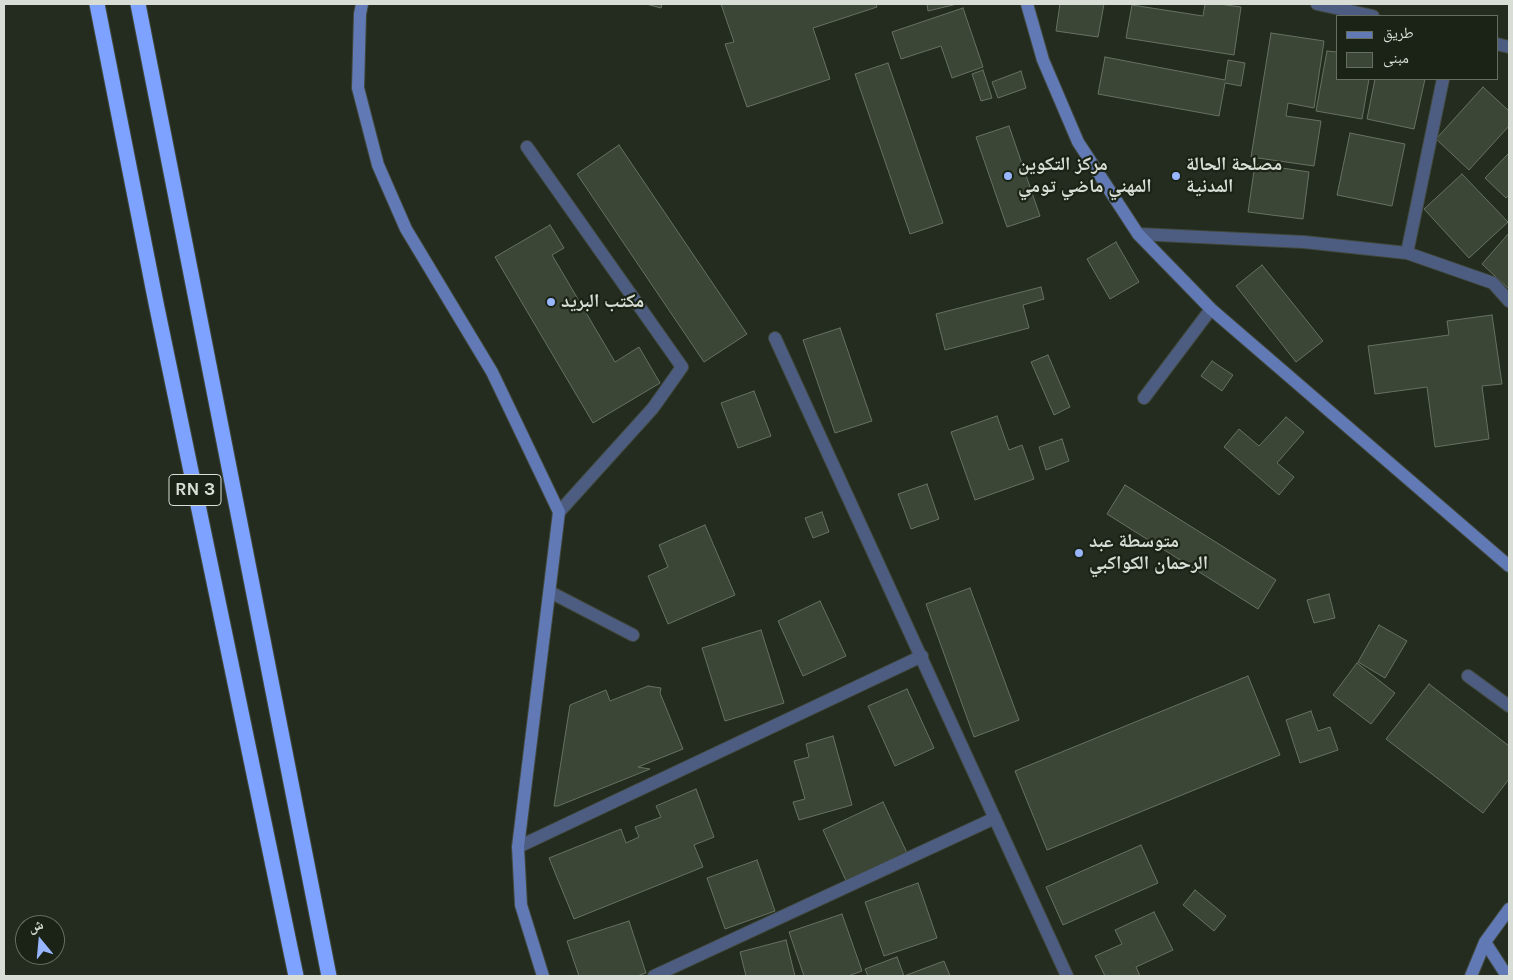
<!DOCTYPE html>
<meta charset="utf-8">
<style>
body{margin:0}
#map{position:relative;width:1513px;height:980px;overflow:hidden;background:#242c1f;font-family:Karla,"Noto Naskh Arabic",sans-serif}
canvas{display:block}
.frame{position:absolute;inset:0;border:5px solid #d8ded5;pointer-events:none}
.legend{position:absolute;left:1336px;top:15px;width:162px;height:65px;box-sizing:border-box;background:#1a2315;border:1px solid #666e62;margin:0;padding:6px 9px;list-style:none;font-size:15px;color:#d8ded5}
.legend li{display:flex;align-items:center;gap:10px;height:25px}
.legend b{width:25px;border:1px solid #666e62}
.north{position:absolute;left:15px;top:915px;width:50px;height:50px;box-sizing:border-box;background:#1a2315;border:1px solid #666e62;border-radius:50%;rotate:343deg;font-size:14px;font-weight:700;line-height:20px;text-align:center;color:#d8ded5}
.north::after{content:'';display:block;margin:auto;width:18px;height:22px;background:#97b6fd;clip-path:polygon(50% 0,100% 100%,50% 72%,0 100%)}
</style>
<div id="map">
<canvas width="1513" height="980"></canvas>
<div class="frame"></div>
<ul class="legend">
<li><b style="height:6px;background:#6179b4"></b>طريق</li>
<li><b style="height:14px;background:#3c4637"></b>مبنى</li>
</ul>
<div class="north">ش</div>
</div>
<script>
const context = document.querySelector('canvas').getContext('2d');
context.lineJoin = 'round';
function paint(path, color) { context.fillStyle = color; context.fill(path, 'evenodd'); }
const poly = rows => new Path2D(rows.map(r => 'M' + r).join(''));
function strokePath(path, color, width, dash) { context.strokeStyle = color; context.lineWidth = width; context.lineCap = dash ? 'butt' : 'round'; context.setLineDash(dash || []); context.stroke(path); }
function write(font, color, halo, rows, align = 'center') {
  context.font = font + ' Karla,"Noto Naskh Arabic",sans-serif'; context.lineWidth = 4.5; context.setLineDash([]); context.textBaseline = 'middle'; context.strokeStyle = halo; context.fillStyle = color; for (const [text, x, y, turn = 0] of rows) {
    context.save(); context.translate(x, y); context.rotate((+turn || 0) * Math.PI / 180); context.textAlign = isNaN(turn) ? turn : align; if (halo) context.strokeText(text, 0, 0); context.fillText(text, 0, 0); context.restore();
  }
}
const building = poly([
 [646,4,662,4,661,8,646,4],
 [721,4,876,4,877,7,813,28,830,79,747,107,725,44,734,42,721,4],
 [927,4,957,4,928,11,927,4],
 [1060,4,1104,4,1098,37,1056,31,1060,4],
 [1205,4,1219,4,1241,7,1234,55,1126,38,1132,5,1203,16,1205,4],
 [963,8,983,67,952,78,941,46,901,59,892,32,963,8],
 [1271,33,1324,41,1314,108,1288,103,1286,116,1321,121,1314,166,1251,157,1271,33],
 [1327,51,1337,52,1337,79,1369,79,1362,119,1316,111,1327,51],
 [1105,57,1225,80,1228,60,1245,63,1241,86,1225,83,1219,116,1098,94,1105,57],
 [888,63,943,223,910,234,855,74,888,63],
 [983,70,992,98,981,101,972,74,983,70],
 [1021,71,1026,88,998,98,992,82,1021,71],
 [1375,79,1425,79,1414,129,1367,119,1375,79],
 [1483,87,1509,111,1509,126,1469,170,1436,139,1483,87],
 [1009,126,1040,216,1007,227,976,137,1009,126],
 [1350,133,1405,144,1392,206,1337,195,1350,133],
 [619,145,747,334,704,362,577,174,619,145],
 [1509,153,1509,195,1506,198,1485,178,1509,153],
 [1255,164,1309,172,1303,219,1248,212,1255,164],
 [1462,174,1508,222,1469,258,1424,209,1462,174],
 [550,225,564,248,552,255,615,362,639,347,660,383,593,423,495,257,550,225],
 [1509,233,1509,289,1482,264,1509,233],
 [1116,242,1139,282,1110,299,1087,259,1116,242],
 [1262,265,1323,341,1296,362,1236,286,1262,265],
 [1041,287,1044,299,1023,305,1029,328,945,350,936,314,1041,287],
 [1492,315,1502,384,1482,386,1489,439,1435,447,1427,387,1375,394,1368,346,1449,335,1447,321,1492,315],
 [840,328,872,421,835,433,803,340,840,328],
 [1048,355,1070,407,1054,415,1031,362,1048,355],
 [1212,361,1233,375,1222,391,1201,376,1212,361],
 [754,391,771,436,738,448,721,403,754,391],
 [997,416,1009,450,1022,445,1034,479,975,500,951,432,997,416],
 [1286,417,1304,432,1277,463,1294,477,1279,495,1224,447,1239,429,1259,446,1286,417],
 [1062,439,1069,461,1046,470,1039,447,1062,439],
 [927,484,939,519,911,529,898,494,927,484],
 [1125,485,1276,580,1258,609,1107,514,1125,485],
 [822,512,829,532,813,538,805,518,822,512],
 [705,525,735,595,668,624,648,576,668,567,659,545,705,525],
 [970,588,1019,720,974,737,926,604,970,588],
 [1329,594,1335,618,1314,623,1307,600,1329,594],
 [820,601,846,656,803,676,778,621,820,601],
 [1379,625,1407,641,1385,678,1358,662,1379,625],
 [761,630,784,703,725,721,702,648,761,630],
 [1357,663,1395,693,1371,724,1333,695,1357,663],
 [1248,676,1280,755,1047,850,1015,771,1248,676],
 [1429,684,1509,746,1509,779,1483,813,1386,739,1429,684],
 [648,686,661,688,660,693,683,749,638,767,650,769,558,806,554,806,570,705,606,690,610,701,648,686],
 [907,689,934,748,895,766,868,706,907,689],
 [1311,711,1318,731,1330,727,1338,750,1300,763,1286,720,1311,711],
 [833,736,852,805,799,820,793,802,805,799,794,761,809,757,806,744,833,736],
 [696,789,714,837,694,845,703,867,574,919,549,858,621,829,626,843,639,837,635,827,661,817,656,806,696,789],
 [883,802,908,855,847,883,823,830,883,802],
 [1141,845,1158,883,1063,925,1046,887,1141,845],
 [757,860,775,911,725,929,707,878,757,860],
 [918,883,937,938,884,956,865,902,918,883],
 [1195,890,1226,916,1214,931,1183,905,1195,890],
 [1154,912,1173,950,1136,967,1140,976,1105,976,1095,956,1122,944,1115,930,1154,912],
 [842,914,862,971,848,976,804,976,789,932,842,914],
 [629,921,646,973,637,976,579,976,567,941,629,921],
 [786,940,795,976,746,976,740,952,786,940],
 [897,957,904,976,944,961,950,976,868,976,865,969,897,957]
]);
paint(building, '#3c4637');
strokePath(building, '#677161', 1);
const lane = poly([
 [527,147,682,367,653,408,559,512],
 [1144,398,1211,309],
 [550,592,633,635],
 [1468,676,1509,706]
]);
const street = poly([
 [1317,4,1373,16],
 [1497,44,1509,47],
 [1138,234,1304,242,1407,253,1493,283,1509,301],
 [1407,253,1443,79],
 [775,338,1067,976],
 [518,847,922,656],
 [654,976,995,818]
]);
const secondary = poly([
 [362,4,360,14,358,88,378,165,406,229,492,372,559,512,518,847,521,905,543,976],
 [1027,4,1043,60,1078,142,1138,234,1211,309,1509,566],
 [1485,942,1507,976],
 [1471,976,1485,942,1509,909]
]);
const highway = poly([
 [97,4,156,303,296,976],
 [138,4,329,976]
]);
strokePath(lane, '#41483c', 14);
strokePath(street, '#41483c', 14);
strokePath(secondary, '#41483c', 14);
strokePath(highway, '#41483c', 17);
strokePath(lane, '#4d5d82', 12);
strokePath(street, '#4d5d82', 12);
strokePath(secondary, '#6179b4', 12);
strokePath(highway, '#7da2ff', 15);
for (const [x, y, r, color] of [
 [1008,176,5,"#97b6fd"],
 [1176,176,5,"#97b6fd"],
 [551,302,5,"#97b6fd"],
 [1079,553,5,"#97b6fd"]
]) { const dot = new Path2D(); dot.arc(x, y, r, 0, 2 * Math.PI); context.fillStyle = color; context.fill(dot); strokePath(dot, '#1a2315', 2); }
for (const [x, y, w] of [
 [195,490,52]
]) { const box = new Path2D(); box.roundRect(x - w / 2, y - 15.5, w, 31, 4); context.fillStyle = '#1a2315'; context.fill(box); strokePath(box, '#d8ded5', 1); }
write('bold 18px', '#d8ded5', null, [
 ["RN 3",195,490]
]);
write('bold 19px', '#d8ded5', '#1a2315', [
 ["مركز التكوين",1018,165],
 ["المهني ماضي تومي",1018,187],
 ["مصلحة الحالة",1186,165],
 ["المدنية",1186,187],
 ["مكتب البريد",561,302],
 ["متوسطة عبد",1089,542],
 ["الرحمان الكواكبي",1089,564]
], 'left');
</script>
